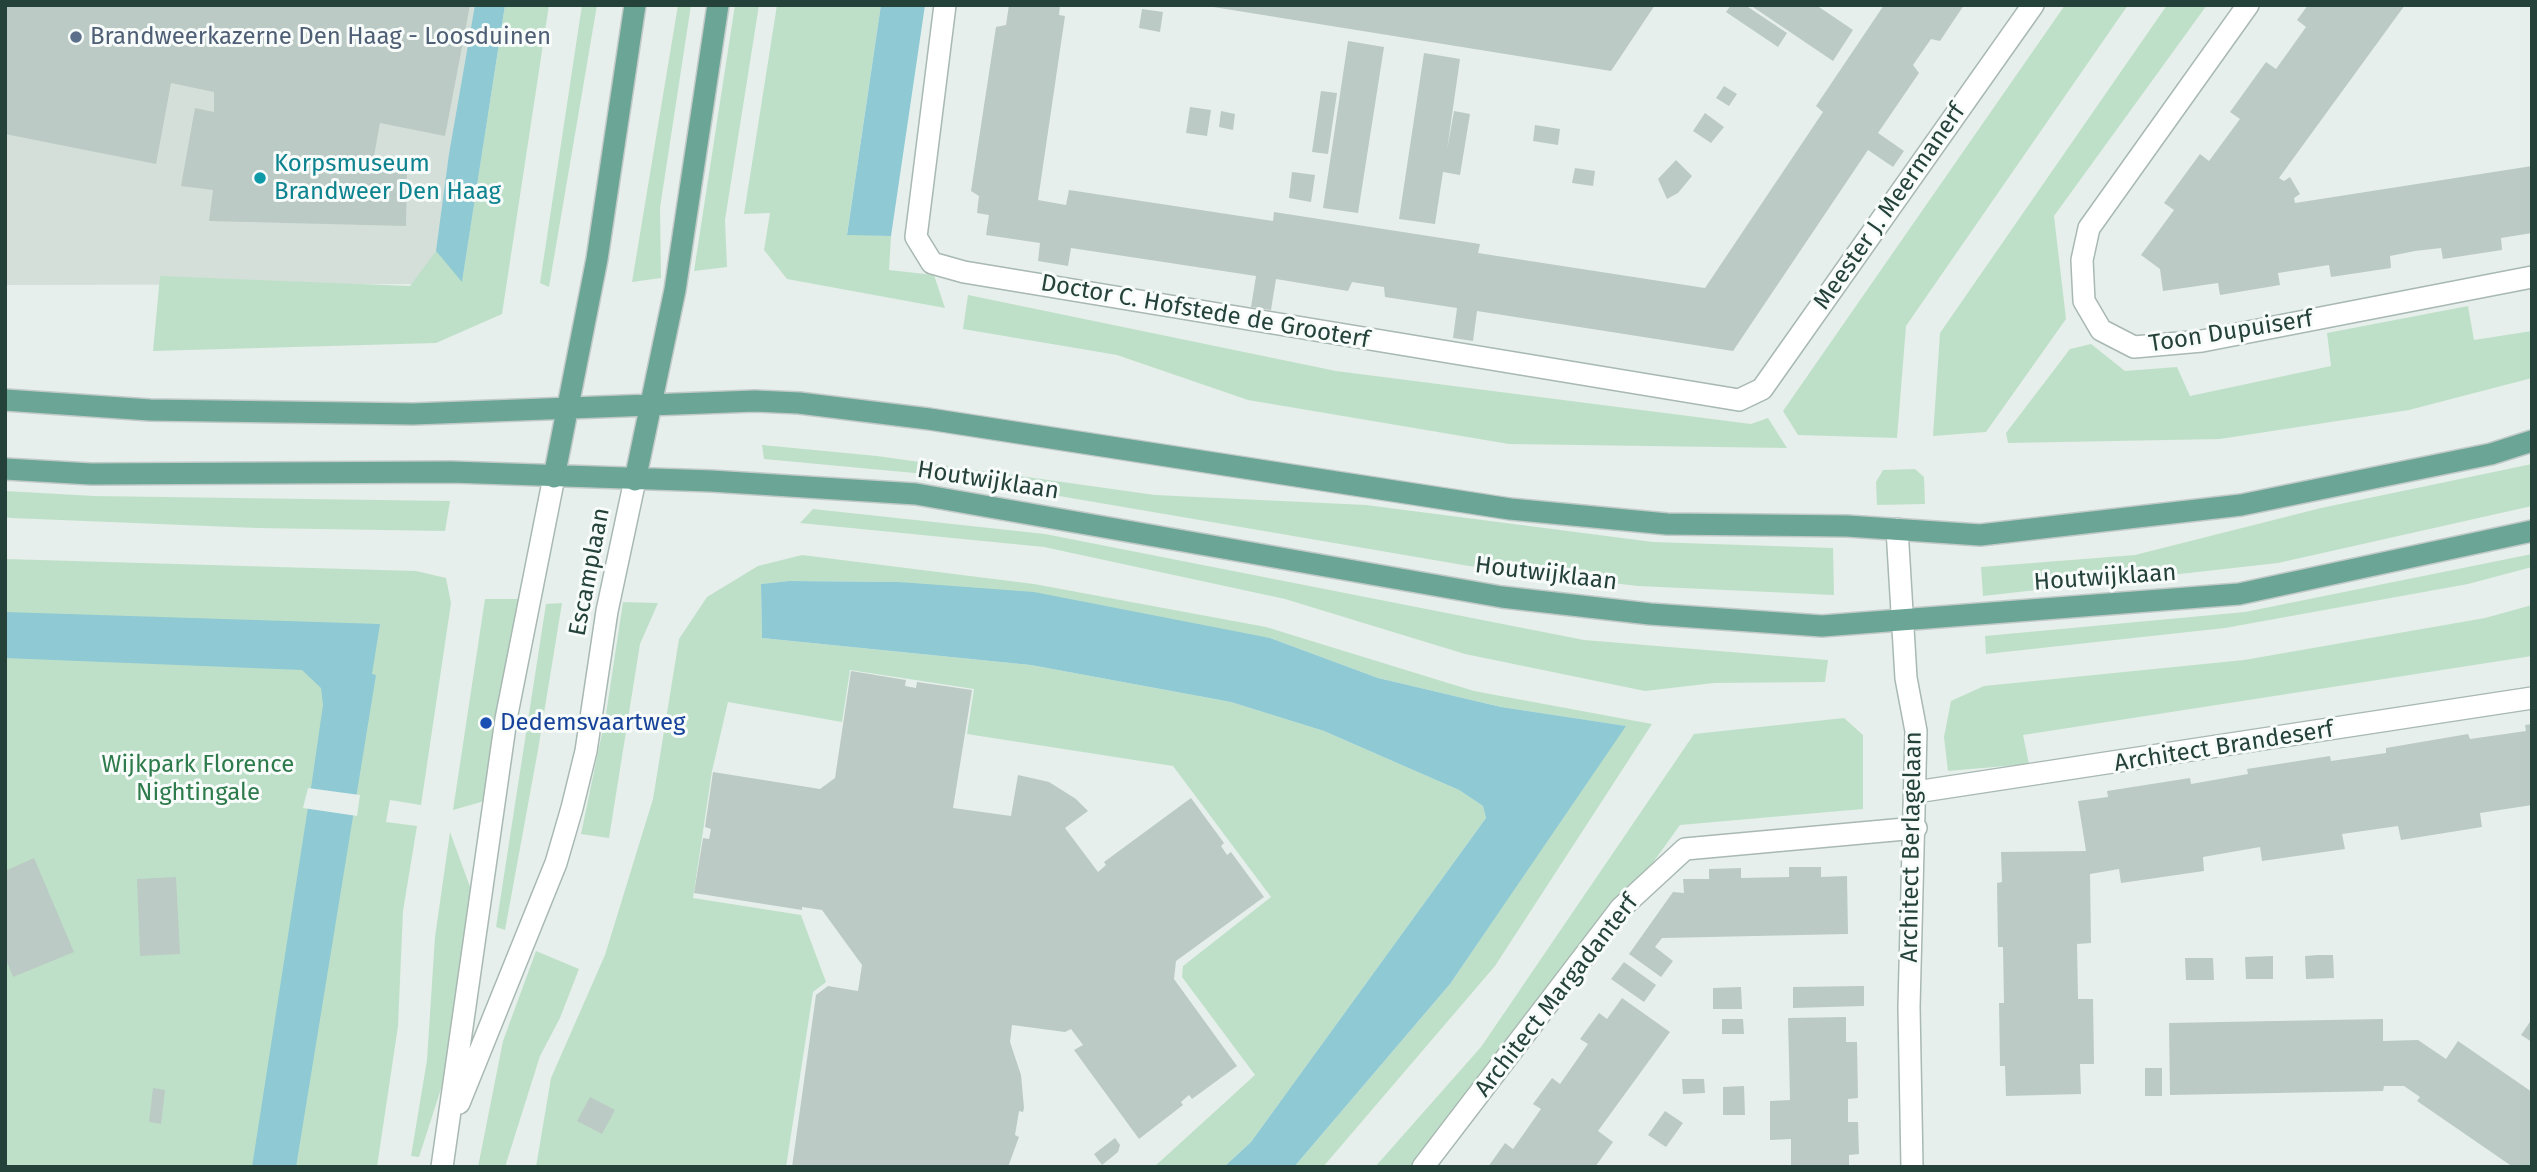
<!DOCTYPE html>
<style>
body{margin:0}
#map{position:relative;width:2537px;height:1172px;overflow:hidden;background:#e6efeb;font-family:"Fira Sans",sans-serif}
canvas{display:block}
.frame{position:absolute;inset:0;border:7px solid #24423a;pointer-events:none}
</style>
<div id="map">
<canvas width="2537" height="1172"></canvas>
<div class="frame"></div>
</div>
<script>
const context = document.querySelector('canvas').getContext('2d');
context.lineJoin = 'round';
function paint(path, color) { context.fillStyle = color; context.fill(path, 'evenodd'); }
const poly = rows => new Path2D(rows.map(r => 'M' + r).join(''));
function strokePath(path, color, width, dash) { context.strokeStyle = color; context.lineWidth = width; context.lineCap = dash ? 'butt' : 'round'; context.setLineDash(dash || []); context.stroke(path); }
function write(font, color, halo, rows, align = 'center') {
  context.font = font + ' "Fira Sans",sans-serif'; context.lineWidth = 6; context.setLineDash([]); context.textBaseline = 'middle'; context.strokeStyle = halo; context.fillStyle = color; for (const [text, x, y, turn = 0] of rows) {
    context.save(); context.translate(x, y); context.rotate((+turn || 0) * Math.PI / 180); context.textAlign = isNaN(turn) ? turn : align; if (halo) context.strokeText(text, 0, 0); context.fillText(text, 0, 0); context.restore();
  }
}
paint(poly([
 [5,5,496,5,448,284,5,285]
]), '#d4dfda');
paint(poly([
 [505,5,549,5,502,314,436,343,153,351,160,276,410,286,436,251,462,281],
 [582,5,597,5,549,287,540,283],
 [678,5,691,5,660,208,661,278,632,282],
 [735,5,759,5,725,220,727,267,694,271],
 [777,5,881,5,847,234,891,236,889,270,934,275,945,308,787,279,764,250,770,213,744,214],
 [2065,5,2128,5,1906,326,1897,438,1798,435,1783,411],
 [2167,5,2207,5,2054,216,2066,319,1986,432,1933,436,1940,333],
 [968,295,1336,371,1751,424,1768,418,1787,448,1509,444,1248,400,1117,355,963,329],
 [2468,306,2474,340,2532,331,2532,378,2409,410,2220,439,2008,443,2006,433,2070,349,2091,344,2125,371,2177,367,2190,396,2331,366,2327,333],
 [762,445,877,456,1155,495,1366,505,1653,542,1833,548,1834,595,1638,586,1469,566,936,475,764,459],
 [2532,464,2532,506,2278,563,1983,596,1981,567,2135,555,2321,508],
 [1915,469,1924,477,1925,504,1877,505,1876,482,1883,470],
 [5,491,94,496,450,501,445,531,257,528,11,518,5,517],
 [813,509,1045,534,1584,640,1828,660,1825,682,1714,683,1645,691,1465,654,1285,599,1044,547,800,523],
 [2532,554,2532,567,2468,584,2225,628,1986,654,1985,636,2245,612],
 [802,555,1034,584,1266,627,1474,691,1652,724,1495,966,1323,1167,1294,1167,1450,984,1625,726,1501,707,1378,678,1270,638,899,582,789,581,761,584,762,638,1031,665,1231,702,1324,731,1459,790,1483,806,1486,818,1251,1142,1224,1167,1154,1167,1255,1075,1182,977,1183,966,1271,897,1173,766,967,734,974,689,850,670,842,722,728,702,712,771,693,898,801,915,826,982,813,992,786,1167,536,1167,551,1078,605,955,653,799,679,639,707,597,758,566],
 [5,559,416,571,446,578,451,603,421,805,390,800,386,822,417,826,403,911,398,1026,377,1167,5,1167],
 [485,599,519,599,488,800,453,810],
 [623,602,658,603,640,644,609,838,581,834,606,714],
 [562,603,538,750,505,930,496,927,546,604],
 [2532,605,2532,656,2023,735,2029,764,1948,771,1944,737,1951,701,1984,686,2244,660,2485,618],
 [1844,718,1863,735,1863,809,1680,825,1434,1167,1375,1167,1481,1047,1694,734],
 [450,832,473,895,448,1067,419,1157,411,1156,427,1060,435,937],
 [536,951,579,969,560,1018,540,1056,505,1167,478,1167,503,1041]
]), '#bfe0c8');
paint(poly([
 [475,5,505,5,462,282,436,251,449,154],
 [881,5,925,5,891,236,847,235],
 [789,581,899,582,1034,592,1270,638,1378,678,1501,707,1626,726,1450,984,1294,1167,1224,1167,1251,1142,1486,818,1483,806,1459,790,1324,731,1231,702,1031,665,762,638,761,584],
 [5,612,380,624,372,674,376,675,296,1167,252,1167,311,788,323,705,321,688,302,670,5,658]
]), '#8ec9d4');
paint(poly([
 [308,788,360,795,357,816,303,808]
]), '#e6efeb');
paint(poly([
 [5,5,470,5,445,136,380,123,371,172,407,173,406,226,209,221,213,190,181,186,195,108,214,112,214,92,171,83,156,164,5,134],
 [1009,5,1060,5,1059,15,1065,16,1038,200,1066,205,1069,190,1273,221,1274,212,1480,244,1478,253,1705,288,1823,112,1816,106,1884,5,1964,5,1940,41,1931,39,1913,65,1919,73,1878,133,1904,151,1893,167,1868,150,1733,351,1477,311,1473,341,1453,338,1457,308,1385,297,1384,287,1352,282,1348,291,1276,279,1271,310,1251,307,1256,276,1071,248,1068,266,1038,261,1040,243,986,235,989,215,977,213,979,196,971,191,996,27,1006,25],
 [1201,5,1655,5,1611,71],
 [1731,5,1745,5,1787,33,1778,47,1726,12],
 [1750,5,1816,5,1853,30,1833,61],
 [2308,5,2405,5,2279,178,2284,181,2290,177,2300,194,2294,198,2295,203,2532,166,2532,233,2501,238,2502,250,2443,259,2441,248,2415,251,2390,256,2391,268,2331,277,2329,265,2278,273,2280,285,2220,295,2218,283,2163,291,2160,269,2141,255,2174,210,2164,203,2200,154,2209,161,2240,119,2230,112,2266,62,2276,69,2306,27,2297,20],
 [1142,9,1163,12,1160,32,1139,28],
 [1348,41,1384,47,1358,213,1323,208],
 [1424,53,1460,59,1447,150,1454,111,1470,114,1460,175,1443,172,1435,224,1399,219],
 [1724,86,1737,94,1729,106,1716,98],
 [1321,91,1337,93,1328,154,1312,152],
 [1190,107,1211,110,1207,136,1186,133],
 [1221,111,1235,114,1233,130,1219,127],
 [1705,113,1724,127,1711,143,1693,131],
 [1535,125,1560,129,1558,145,1533,141],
 [1676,160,1692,176,1678,193,1667,199,1658,179],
 [1575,168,1595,171,1593,186,1572,183],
 [1292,172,1315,175,1311,202,1289,198],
 [851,671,906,680,905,686,916,688,917,682,972,690,953,808,1011,816,1018,775,1049,782,1076,799,1088,811,1065,828,1098,872,1106,865,1104,862,1191,798,1224,843,1221,846,1227,855,1231,852,1264,897,1176,961,1174,979,1237,1066,1192,1099,1189,1095,1181,1102,1183,1105,1139,1139,1074,1050,1083,1045,1071,1029,1065,1032,1012,1025,1010,1042,1021,1075,1024,1108,1023,1112,1019,1111,1015,1135,1019,1137,1008,1167,792,1167,816,995,828,986,858,991,862,965,822,910,802,907,802,910,694,893,703,838,709,839,711,829,705,827,713,772,820,789,835,778],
 [2532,724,2532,805,2480,813,2482,827,2401,840,2398,826,2342,834,2345,849,2262,861,2260,847,2203,857,2204,871,2121,883,2119,869,2090,874,2091,943,2077,944,2078,999,2093,999,2094,1064,2080,1064,2081,1094,2006,1096,2005,1066,2000,1066,1999,1003,2004,1003,2003,947,1998,947,1997,883,2002,882,2001,852,2086,851,2078,801,2108,797,2107,791,2190,778,2191,784,2248,774,2247,769,2330,756,2331,761,2359,757,2386,753,2386,748,2468,734,2470,739,2526,731,2525,725],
 [34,858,74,952,13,977,5,957,5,871],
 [1789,867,1821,867,1821,877,1847,876,1848,934,1662,938,1655,947,1673,961,1661,977,1629,954,1673,892,1684,893,1683,879,1709,879,1709,869,1741,868,1741,878,1789,877],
 [176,877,180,954,140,956,137,879],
 [2318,955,2333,955,2334,978,2306,979,2305,956],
 [2273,956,2273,979,2246,979,2245,957],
 [2185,958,2213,958,2214,980,2186,980],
 [1624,962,1656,985,1644,1002,1611,979],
 [1864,986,1864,1006,1793,1008,1793,987],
 [1741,987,1742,1009,1713,1009,1713,988],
 [1622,998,1670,1032,1598,1131,1613,1142,1595,1167,1488,1167,1505,1143,1513,1149,1541,1109,1533,1104,1552,1078,1560,1084,1588,1044,1580,1039,1599,1013,1607,1019],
 [1846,1017,1846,1042,1857,1042,1858,1098,1848,1099,1848,1122,1858,1122,1859,1154,1849,1155,1849,1167,1791,1167,1791,1139,1770,1140,1770,1101,1790,1100,1788,1018],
 [1722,1019,1743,1019,1744,1034,1722,1034],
 [2383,1019,2383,1041,2418,1040,2446,1059,2458,1041,2532,1092,2532,1167,2513,1167,2417,1101,2420,1097,2404,1086,2384,1086,2383,1091,2170,1095,2169,1023],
 [2532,1019,2532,1042,2521,1035],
 [2145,1068,2162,1068,2162,1096,2145,1096],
 [1682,1079,1704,1079,1705,1093,1683,1094],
 [1744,1086,1745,1115,1723,1115,1723,1087],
 [153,1088,165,1090,161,1124,149,1122],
 [590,1097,615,1110,602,1134,577,1121],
 [1665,1111,1683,1123,1666,1147,1648,1135],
 [1115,1138,1120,1145,1118,1152,1102,1165,1094,1154]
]), '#bbcac4');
const minor = poly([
 [945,5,916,237,932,263,964,272,1739,400,1762,389,2033,5],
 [2248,5,2089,228,2082,260,2084,301,2101,330,2134,347,2202,341,2532,277],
 [1897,529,1906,678,1916,731,1909,1007,1912,1167],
 [1916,792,2532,698],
 [459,1103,556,863,572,808,586,751,607,611,635,480],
 [442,1167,506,719,554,477],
 [1423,1167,1621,908,1685,849,1916,828]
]);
const major = poly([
 [5,400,150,410,413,414,755,401,799,403,929,419,1510,509,1667,524,1847,526,1980,535,2241,505,2491,454,2532,441],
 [5,469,91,474,451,472,711,481,916,494,1502,597,1650,614,1822,626,2239,594,2532,531],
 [554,477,597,259,635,5],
 [635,480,675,290,718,5]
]);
strokePath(minor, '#a8b8b2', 24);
strokePath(major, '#c2cac8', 24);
strokePath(minor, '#fff', 21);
strokePath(major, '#6aa596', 21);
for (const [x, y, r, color] of [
 [76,37,7,"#5c6f8a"],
 [260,178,7,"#0f9aa8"],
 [486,723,7,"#1a4fb4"]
]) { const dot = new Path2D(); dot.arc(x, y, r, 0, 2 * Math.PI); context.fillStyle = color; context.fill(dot); strokePath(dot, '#f7fbf9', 2.5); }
write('24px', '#4e5e75', '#f7fbf9', [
 ["Brandweerkazerne Den Haag - Loosduinen",90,37]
], 'left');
write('24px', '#0d838f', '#f7fbf9', [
 ["Korpsmuseum",274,164],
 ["Brandweer Den Haag",274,192]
], 'left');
write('24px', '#24423a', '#f7fbf9', [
 ["Meester J. Meermanerf",1890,207,-55],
 ["Doctor C. Hofstede de Grooterf",1205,312,10],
 ["Toon Dupuiserf",2231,332,-9],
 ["Houtwijklaan",988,481,9],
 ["Escamplaan",590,572,-79],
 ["Houtwijklaan",1546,574,7],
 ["Houtwijklaan",2105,578,-4],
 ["Architect Brandeserf",2224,747,-9],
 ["Architect Berlagelaan",1912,847,-89],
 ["Architect Margadanterf",1557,996,-52]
]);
write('24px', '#164399', '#f7fbf9', [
 ["Dedemsvaartweg",500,723]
], 'left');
write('24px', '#2d7a4b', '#f7fbf9', [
 ["Wijkpark Florence",198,765],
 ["Nightingale",198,793]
]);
</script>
